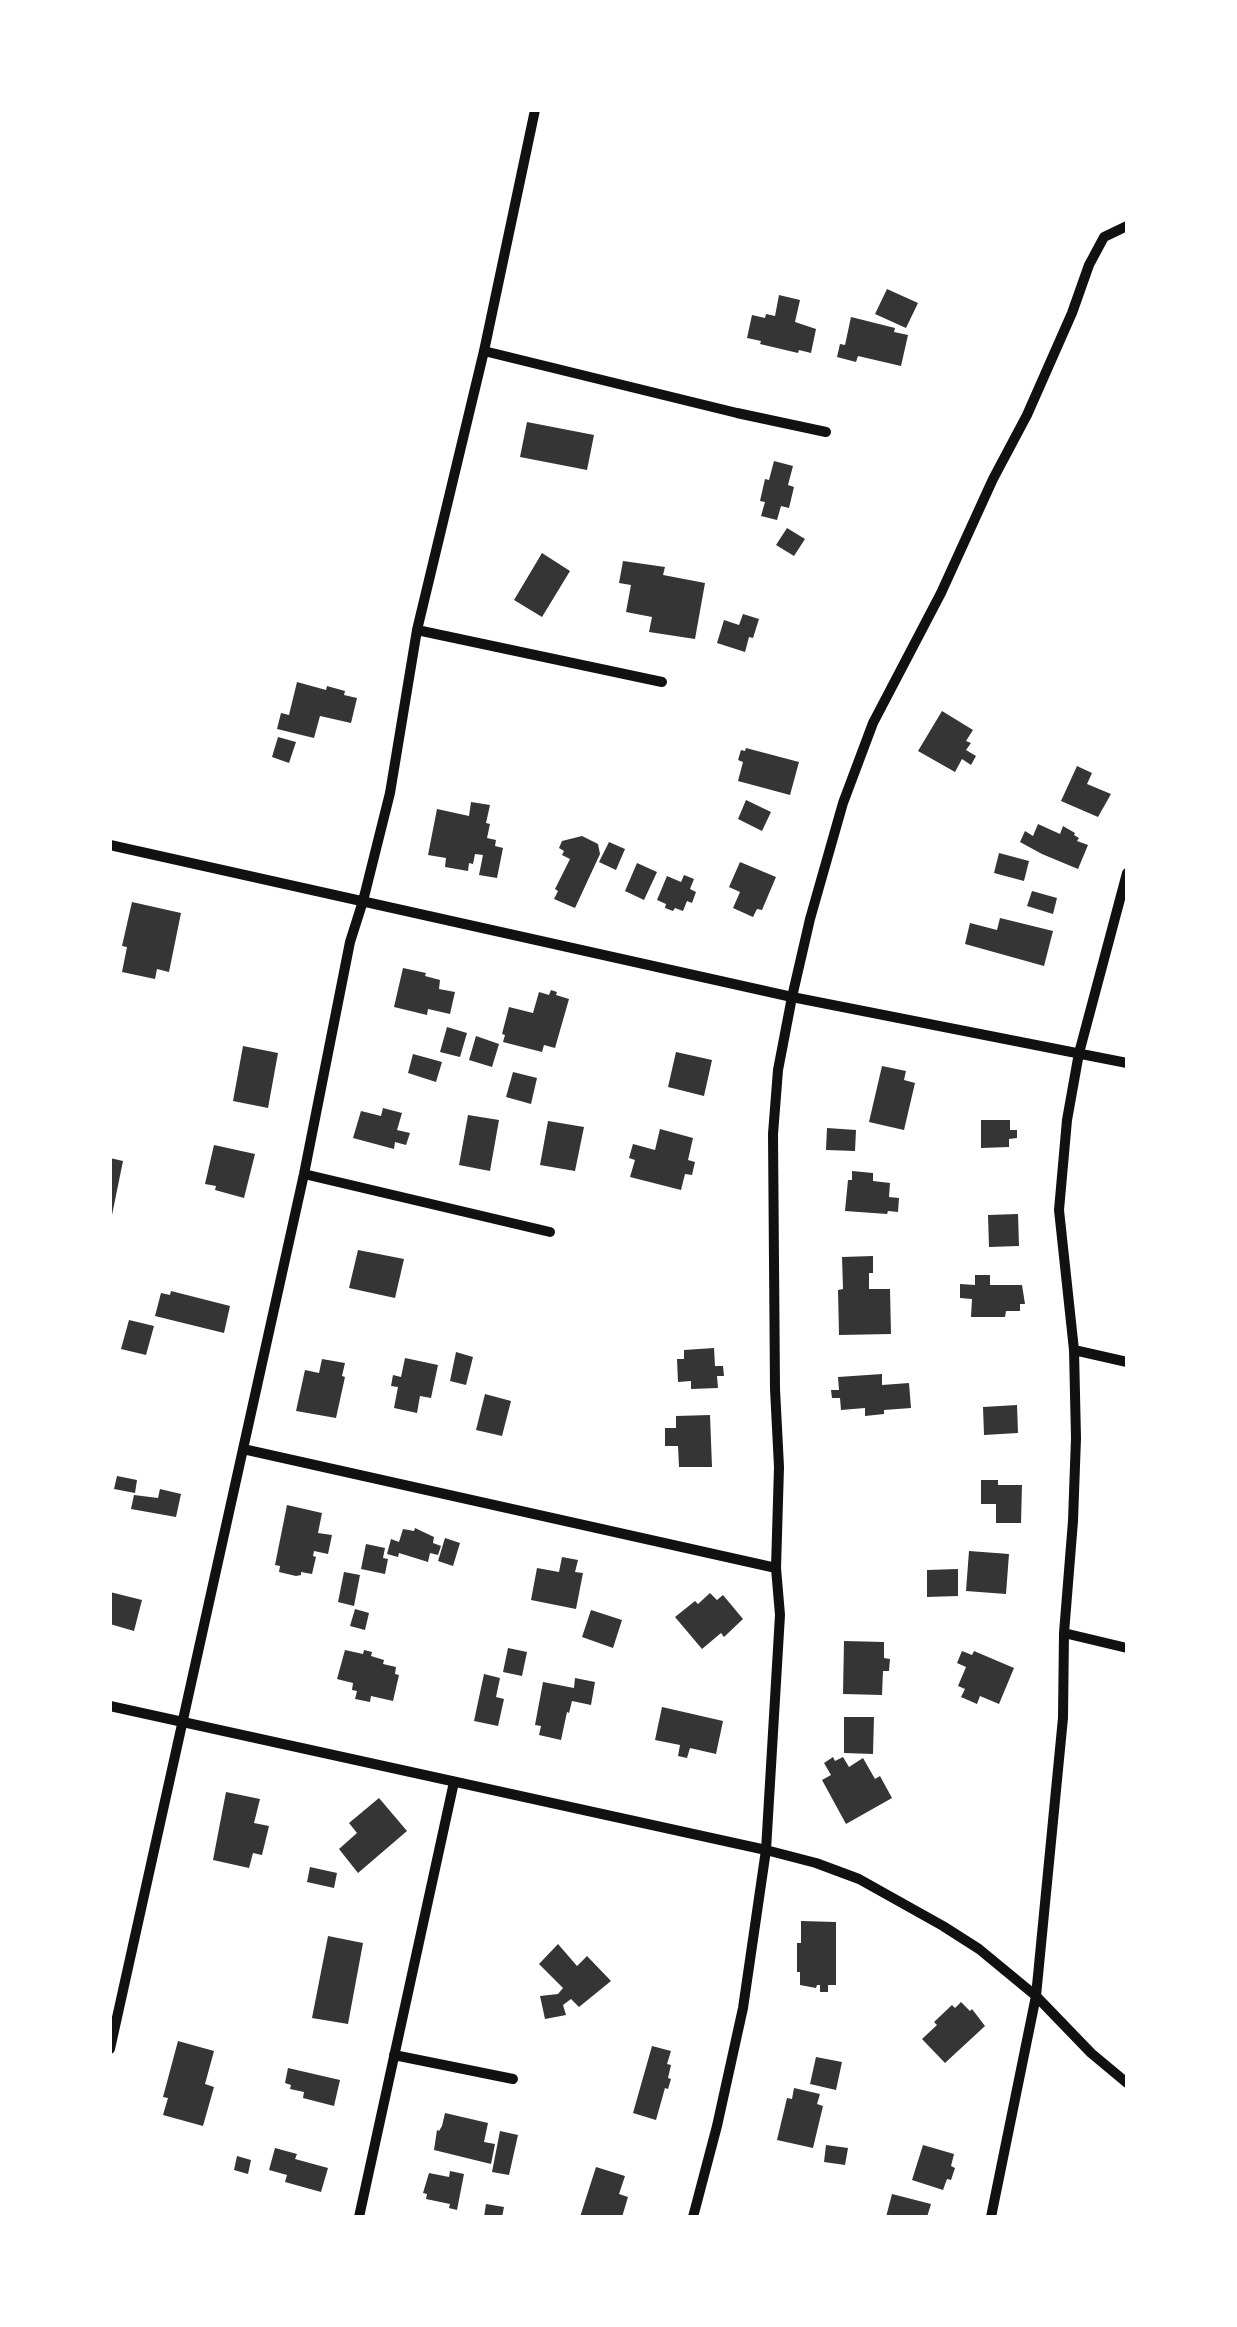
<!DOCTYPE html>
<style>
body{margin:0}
#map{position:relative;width:1237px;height:2327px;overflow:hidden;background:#fff;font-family:"Asap Condensed",sans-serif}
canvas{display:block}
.frame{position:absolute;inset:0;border:112px solid #fff;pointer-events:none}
</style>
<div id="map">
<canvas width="1237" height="2327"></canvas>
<div class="frame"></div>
</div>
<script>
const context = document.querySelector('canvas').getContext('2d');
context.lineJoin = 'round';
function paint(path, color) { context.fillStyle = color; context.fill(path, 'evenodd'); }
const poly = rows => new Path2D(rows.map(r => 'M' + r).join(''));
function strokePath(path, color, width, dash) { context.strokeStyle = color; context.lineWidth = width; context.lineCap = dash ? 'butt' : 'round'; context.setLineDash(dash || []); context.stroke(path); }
paint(poly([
 [887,289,918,303,906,328,875,314],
 [779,295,800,300,795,322,816,329,811,353,799,350,798,353,760,344,761,341,747,338,752,315,765,318,766,314,775,316],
 [851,317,895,328,894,332,908,335,901,366,858,356,856,362,837,357,840,344,845,345],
 [527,422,594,435,587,470,520,457],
 [774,461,793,466,788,485,794,487,789,508,781,506,777,520,761,516,765,502,760,501,765,479,769,480],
 [787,528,805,539,794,556,776,545],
 [542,553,570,571,542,617,514,600],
 [623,561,665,567,663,575,705,583,695,639,649,632,652,617,626,612,631,585,619,583],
 [743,614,759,619,753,638,749,637,745,652,717,643,724,620,739,625],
 [297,682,326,690,327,686,345,691,344,695,357,698,351,723,320,716,314,738,277,729,281,713,289,715],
 [942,711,973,730,966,741,971,743,966,750,976,756,971,765,962,759,955,772,918,751],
 [278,737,296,742,289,763,272,757],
 [746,748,799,762,790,795,738,781,743,762,738,760,741,750,745,751],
 [1077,766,1092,773,1087,784,1111,794,1098,817,1061,801],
 [746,800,771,812,762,831,738,819],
 [471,802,490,805,486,823,490,824,487,838,496,840,495,846,503,848,497,878,479,875,483,855,475,854,473,864,469,863,468,871,445,867,446,858,428,855,437,809,469,816],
 [1038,824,1060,834,1063,826,1075,833,1074,835,1079,838,1077,841,1088,845,1078,869,1042,854,1020,842,1025,831,1033,836],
 [582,836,598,844,600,854,575,908,554,899,558,891,555,889,570,859,562,855,564,851,559,848,562,841],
 [609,842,625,849,616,870,599,862],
 [999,853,1029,861,1024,881,994,873],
 [740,862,776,877,762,910,757,909,753,917,733,908,740,892,729,887],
 [637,863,657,872,644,900,625,891],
 [684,875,694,879,690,889,696,892,692,903,687,901,683,911,675,908,673,911,665,908,666,904,657,900,667,876,681,882],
 [1032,891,1057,898,1053,914,1027,906],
 [132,902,181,913,169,972,157,969,155,979,122,972,127,947,122,946],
 [1000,918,1053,931,1044,966,965,944,970,923,997,930],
 [403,968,426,973,425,976,440,980,439,989,455,992,450,1014,428,1009,427,1015,394,1007],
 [551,990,557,992,556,995,569,999,555,1048,544,1045,542,1052,503,1042,505,1035,502,1034,509,1007,533,1013,539,992,549,995],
 [447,1027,467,1033,460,1057,440,1052],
 [476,1036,499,1044,492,1067,469,1060],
 [243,1046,278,1053,268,1108,233,1101],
 [676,1052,712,1060,704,1096,668,1087],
 [413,1054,442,1062,436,1082,408,1073],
 [882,1066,906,1071,904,1080,915,1083,904,1130,869,1122],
 [513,1072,537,1078,531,1104,506,1097],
 [383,1108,402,1113,397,1130,410,1133,406,1145,395,1142,394,1149,353,1138,361,1111,381,1116],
 [468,1115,499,1120,490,1171,459,1165],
 [981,1120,1010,1120,1010,1130,1017,1130,1017,1138,1009,1139,1009,1147,981,1148],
 [548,1121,584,1127,575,1171,540,1165],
 [827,1128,856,1130,855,1151,826,1150],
 [660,1129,693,1138,688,1160,695,1162,692,1175,685,1174,681,1190,630,1177,635,1160,629,1158,633,1144,655,1150],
 [214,1145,255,1154,244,1198,215,1190,216,1186,205,1184],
 [110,1158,123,1161,112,1215,110,1215],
 [852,1171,873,1173,873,1181,890,1183,889,1197,899,1198,898,1212,888,1211,887,1214,845,1211,848,1180,852,1180],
 [1018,1214,1019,1246,989,1247,988,1215],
 [358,1250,404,1259,395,1298,349,1288],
 [873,1256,873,1273,869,1273,869,1289,890,1289,891,1334,839,1335,838,1290,843,1289,842,1257],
 [975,1275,990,1275,990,1285,1022,1285,1025,1304,1020,1304,1020,1311,1006,1311,1005,1317,971,1317,972,1299,960,1298,960,1284,975,1285],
 [171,1291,230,1306,224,1333,155,1316,161,1293,170,1295],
 [129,1320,154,1326,146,1355,121,1349],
 [714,1348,715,1366,723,1366,724,1376,717,1376,718,1388,691,1389,691,1381,678,1382,677,1359,684,1359,684,1350],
 [456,1352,473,1357,466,1385,450,1381],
 [405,1358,438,1365,431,1398,420,1396,417,1413,394,1408,398,1387,391,1386,393,1375,401,1377],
 [322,1359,345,1363,342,1376,345,1377,336,1418,296,1411,305,1370,319,1373],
 [882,1374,882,1385,909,1383,911,1408,884,1410,884,1414,865,1416,865,1408,841,1410,840,1398,832,1398,831,1390,839,1390,838,1377],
 [485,1394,511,1401,502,1436,476,1430],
 [1017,1405,1018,1433,984,1435,983,1407],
 [710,1415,712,1467,679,1467,678,1446,665,1446,665,1428,676,1428,676,1416],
 [117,1476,137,1480,135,1493,114,1489],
 [981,1480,998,1480,998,1485,1022,1485,1021,1523,996,1523,996,1504,981,1504],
 [160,1489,181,1494,176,1517,131,1509,134,1495,158,1498],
 [287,1505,322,1513,318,1533,332,1535,328,1554,314,1551,313,1556,316,1557,312,1574,301,1572,301,1575,296,1576,279,1572,280,1566,275,1565],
 [415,1528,434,1537,433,1543,441,1546,438,1555,430,1553,428,1562,399,1553,398,1557,387,1554,391,1539,399,1542,403,1529,414,1531],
 [445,1538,460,1543,453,1566,438,1561],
 [366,1544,385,1548,383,1558,388,1559,385,1574,361,1569],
 [969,1551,1009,1554,1006,1594,966,1591],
 [562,1557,578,1560,575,1572,583,1573,576,1609,531,1600,537,1568,559,1572],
 [958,1569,958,1596,927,1597,927,1570],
 [344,1572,360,1575,354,1606,338,1602],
 [110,1592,142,1600,134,1631,110,1624],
 [710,1593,717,1600,723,1595,743,1619,724,1637,721,1633,702,1649,675,1617,695,1601,698,1604],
 [355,1609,369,1613,365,1630,350,1626],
 [591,1610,622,1620,613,1648,582,1637],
 [844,1641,884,1642,884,1658,890,1659,889,1671,883,1671,882,1695,843,1694],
 [508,1648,527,1652,522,1676,503,1672],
 [345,1650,363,1654,364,1650,372,1652,371,1656,384,1660,383,1664,396,1667,395,1674,399,1675,393,1701,371,1696,370,1702,355,1699,357,1691,352,1690,353,1683,337,1679],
 [962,1651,972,1655,974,1651,1014,1668,999,1704,980,1696,977,1704,961,1697,965,1689,958,1686,966,1667,957,1663],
 [484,1674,500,1678,496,1697,504,1699,498,1726,474,1721],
 [575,1678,595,1682,591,1705,572,1701,569,1713,567,1712,561,1740,539,1735,541,1726,535,1725,543,1682,574,1688],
 [662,1707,723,1721,716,1754,690,1748,687,1758,678,1756,680,1745,655,1740],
 [844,1717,874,1717,873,1754,844,1753],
 [833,1757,835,1761,843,1757,849,1767,863,1758,875,1779,880,1776,892,1798,846,1824,822,1780,831,1775,824,1763],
 [226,1792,260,1799,254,1823,269,1826,262,1855,253,1853,249,1868,213,1860],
 [379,1798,407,1831,358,1873,339,1849,357,1833,349,1823],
 [310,1867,337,1873,334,1888,307,1882],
 [801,1921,836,1922,836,1985,828,1985,828,1992,820,1992,820,1985,817,1985,816,1988,800,1985,800,1972,797,1972,797,1943,801,1943],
 [328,1936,363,1943,348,2024,312,2018],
 [558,1944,577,1966,587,1956,611,1981,579,2007,571,1999,563,2005,566,2015,545,2019,540,1996,558,1994,563,1988,539,1964],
 [961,2002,970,2011,972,2009,985,2026,945,2063,922,2039,937,2025,934,2022,952,2005,955,2008],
 [178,2041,214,2051,205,2084,214,2087,203,2126,163,2115,168,2098,163,2097],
 [652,2046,671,2051,667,2064,671,2065,668,2078,671,2079,668,2089,665,2088,656,2120,633,2113],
 [816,2057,842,2062,836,2090,810,2084],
 [288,2068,340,2080,334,2106,303,2098,304,2092,290,2089,291,2085,285,2083],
 [794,2088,820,2094,817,2104,823,2106,813,2148,777,2140,787,2098,792,2099],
 [445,2113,488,2123,484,2142,495,2144,491,2164,434,2150,437,2130,439,2131,442,2126],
 [500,2131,518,2135,509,2175,492,2172],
 [826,2145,848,2148,845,2165,824,2162],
 [923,2145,954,2154,951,2166,955,2168,951,2180,947,2179,943,2190,912,2180],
 [275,2148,297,2154,295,2159,328,2168,321,2192,285,2182,287,2175,269,2170],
 [237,2156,251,2160,248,2174,234,2170],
 [596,2167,625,2176,619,2194,628,2197,622,2217,580,2217],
 [450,2171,464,2174,457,2210,449,2208,450,2204,426,2199,427,2194,423,2193,429,2173,449,2177],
 [892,2194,931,2204,927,2217,886,2217],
 [486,2204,504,2207,502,2217,484,2217]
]), '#353535');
strokePath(poly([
 [484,351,737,413,826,432],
 [417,630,662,682],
 [110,845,792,997,1127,1063],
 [304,1174,550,1232],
 [1074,1350,1127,1362],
 [243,1449,776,1568],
 [1064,1633,1127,1648],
 [110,1706,766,1850,816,1863,859,1879,943,1926,979,1949,1036,1996,1091,2053,1127,2083],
 [110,2049,304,1174,350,942,363,901,390,793,417,630,484,351,535,110],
 [394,2055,513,2079],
 [359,2217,454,1782],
 [693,2217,717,2126,743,2008,766,1850,780,1615,776,1568,779,1467,775,1389,773,1134,778,1070,792,997,810,919,843,803,873,723,941,593,993,479,1027,415,1072,313,1089,265,1104,237,1127,226],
 [991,2217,1036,1996,1063,1718,1064,1633,1073,1521,1076,1438,1074,1350,1059,1210,1067,1120,1079,1053,1127,873]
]), '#111', 10);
</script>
